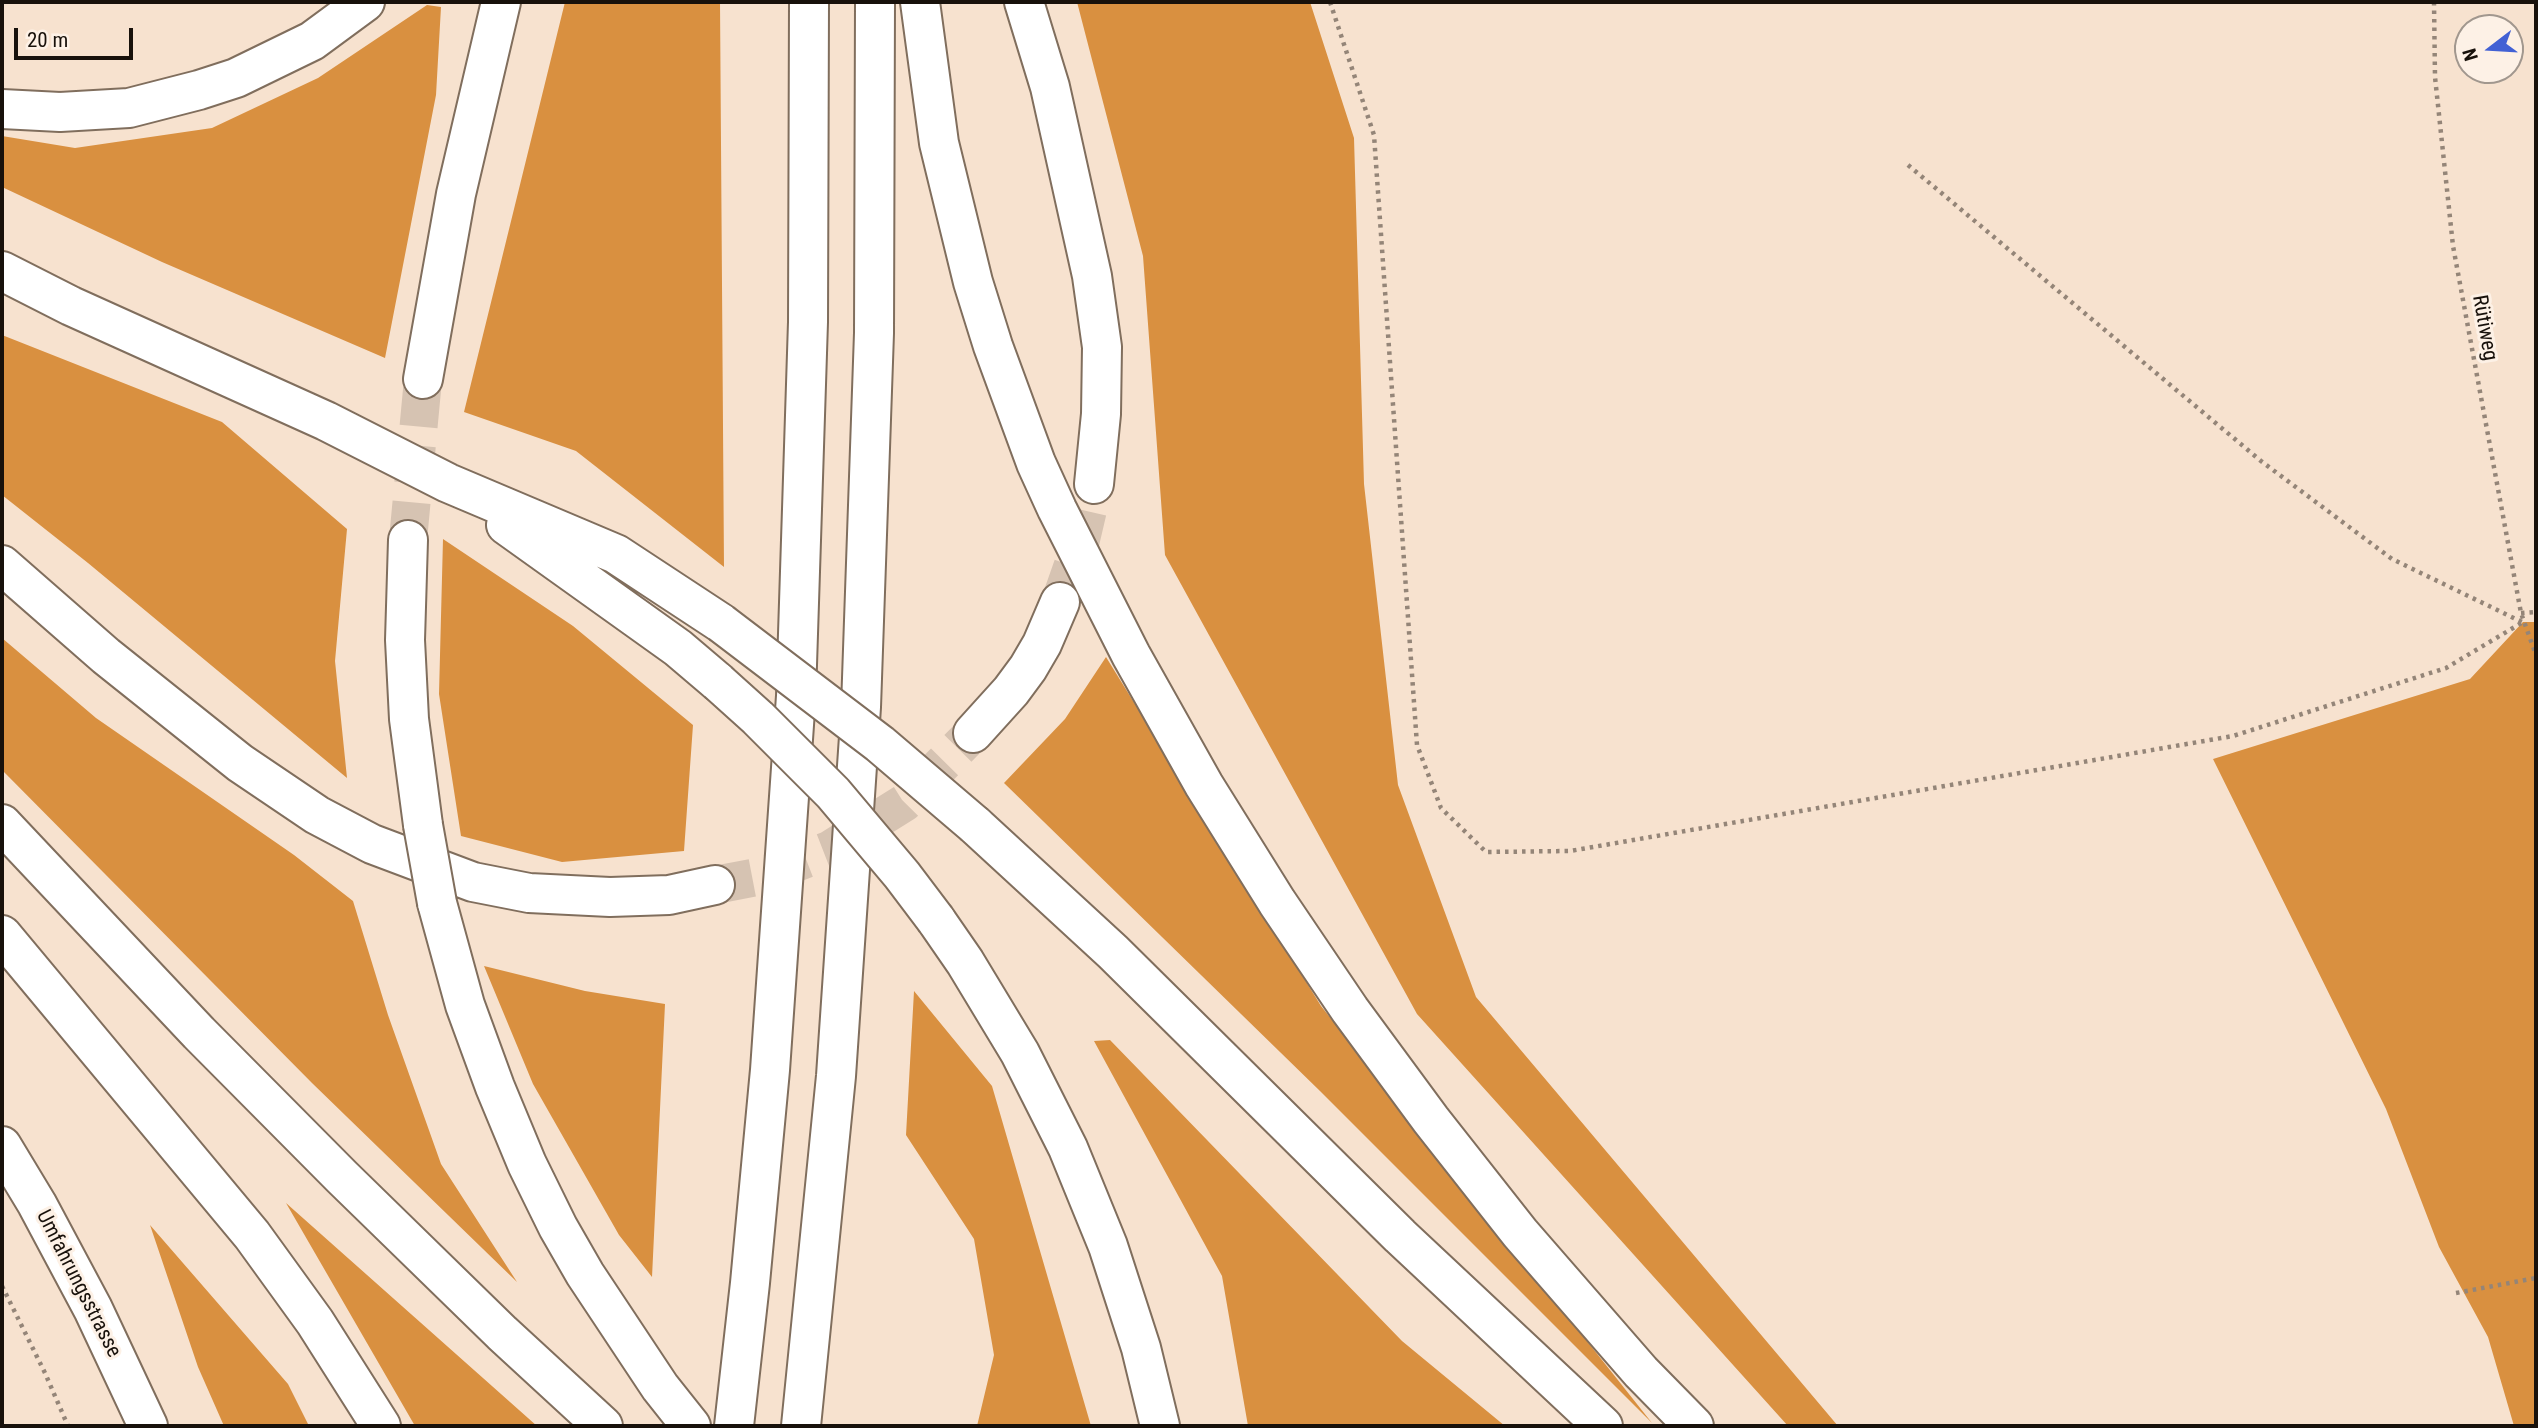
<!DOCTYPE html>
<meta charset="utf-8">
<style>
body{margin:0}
#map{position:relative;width:2538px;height:1428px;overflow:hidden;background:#f7e2cf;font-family:"Roboto Condensed",sans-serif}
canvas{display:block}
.frame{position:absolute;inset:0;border:4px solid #18110b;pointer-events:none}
.north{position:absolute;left:2454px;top:14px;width:70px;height:70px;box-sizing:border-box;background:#fdf1e6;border:2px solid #a1978e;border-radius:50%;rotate:253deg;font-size:19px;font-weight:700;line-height:28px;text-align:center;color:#18110b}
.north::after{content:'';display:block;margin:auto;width:24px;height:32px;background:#4261d4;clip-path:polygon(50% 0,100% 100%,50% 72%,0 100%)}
.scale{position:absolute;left:14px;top:28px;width:119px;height:32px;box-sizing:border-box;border:4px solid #18110b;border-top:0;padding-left:9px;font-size:21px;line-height:24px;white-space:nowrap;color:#18110b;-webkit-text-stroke:5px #fdf1e6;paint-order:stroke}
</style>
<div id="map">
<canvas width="2538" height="1428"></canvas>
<div class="frame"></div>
<div class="north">N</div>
<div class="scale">20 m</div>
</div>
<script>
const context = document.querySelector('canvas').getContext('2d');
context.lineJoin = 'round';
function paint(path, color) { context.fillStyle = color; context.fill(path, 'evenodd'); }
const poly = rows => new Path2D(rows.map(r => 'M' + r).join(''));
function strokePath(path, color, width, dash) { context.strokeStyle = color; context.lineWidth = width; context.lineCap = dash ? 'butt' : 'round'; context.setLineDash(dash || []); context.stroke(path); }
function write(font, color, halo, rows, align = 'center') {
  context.font = font + ' "Roboto Condensed",sans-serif'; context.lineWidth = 6; context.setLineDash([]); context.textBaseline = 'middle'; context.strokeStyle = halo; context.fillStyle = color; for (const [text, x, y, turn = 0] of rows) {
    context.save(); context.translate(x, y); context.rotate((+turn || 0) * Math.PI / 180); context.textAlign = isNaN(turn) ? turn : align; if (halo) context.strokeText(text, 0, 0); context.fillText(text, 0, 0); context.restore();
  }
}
paint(poly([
 [565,2,720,2,724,567,576,451,464,412],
 [1077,2,1310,2,1354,138,1364,484,1398,785,1476,997,1838,1426,1788,1426,1417,1014,1165,555,1143,256],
 [427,5,441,7,436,95,385,358,162,262,2,187,2,136,75,148,212,128,318,78],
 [2,335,222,422,347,529,335,661,347,778,88,563,2,495],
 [443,539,573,626,693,725,684,851,562,862,461,836,439,694],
 [2523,622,2536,622,2536,1426,2514,1426,2488,1337,2439,1247,2386,1109,2213,759,2470,679],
 [2,638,96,718,294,855,353,901,388,1015,441,1164,517,1282,312,1083,2,770],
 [1106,657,1321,1006,1652,1423,1320,1091,1004,783,1065,719],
 [484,966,585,991,665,1004,652,1277,619,1235,533,1084],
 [914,991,992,1086,1091,1426,977,1426,994,1355,974,1239,906,1135],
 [1110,1040,1402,1341,1505,1426,1248,1426,1222,1276,1094,1041],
 [286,1203,537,1426,415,1426],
 [150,1225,288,1384,309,1426,224,1426,198,1367]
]), '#d99040');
strokePath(poly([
 [408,540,423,379],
 [1060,602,1079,548,1094,484],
 [715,885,762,876,829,850,904,803,973,733]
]), '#d6c3b2', 38, [38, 19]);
const major = poly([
 [2,1146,37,1204,93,1309,148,1426]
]);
const highway = poly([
 [920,2,939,143,973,282,993,346,1036,463,1057,509,1131,655,1204,785,1277,902,1350,1010,1431,1120,1520,1233,1641,1372,1694,1426],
 [1024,2,1050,87,1092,276,1102,347,1101,414,1094,484],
 [2,109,60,112,129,108,199,90,236,78,312,41,365,2],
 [2,271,71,306,326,421,448,483,616,554,721,623],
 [423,379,456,194,501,2],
 [506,525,678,648,718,682],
 [408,540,405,640,409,719,423,825],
 [2,565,106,656,240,763,317,815,372,844,473,882,529,893,610,897,669,895,715,885],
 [973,733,1011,691,1028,668,1042,644,1060,602],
 [2,824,199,1033,342,1177,502,1333,603,1426],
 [975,825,1113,952,1400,1236,1603,1426],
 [437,903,465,1005,495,1087,527,1164,558,1227,585,1274,660,1387,691,1426],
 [936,920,965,962,1020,1053,1068,1148,1108,1246,1141,1348,1160,1426],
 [2,935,252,1235,315,1322,381,1426],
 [734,1426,750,1283,770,1070,796,696,808,322,809,2],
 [801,1426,836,1076,861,707,874,333,875,2]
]);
strokePath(major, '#806e5d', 42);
strokePath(highway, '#806e5d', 42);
strokePath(poly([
 [1330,2,1374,135,1417,745,1441,808,1486,852,1570,851,2233,736,2446,668,2523,622],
 [2434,2,2435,77,2453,246,2521,613,2536,655],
 [1908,165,2261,461,2392,559,2522,622],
 [2521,613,2536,612],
 [2,1286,45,1373,68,1426],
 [2456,1293,2536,1278]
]), '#948578', 4.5, [3.5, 5]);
strokePath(major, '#fff', 38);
strokePath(highway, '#fff', 38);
const highwayBridge = poly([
 [721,623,880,744,975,825],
 [718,682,758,718,833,793,902,875,936,920],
 [423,825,437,903]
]);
strokePath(highwayBridge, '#806e5d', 42, []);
strokePath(highwayBridge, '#fff', 38);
write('21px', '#18110b', '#fdf1e6', [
 ["Rütiweg",2484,328,80],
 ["Umfahrungsstrasse",78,1284,63]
]);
</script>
